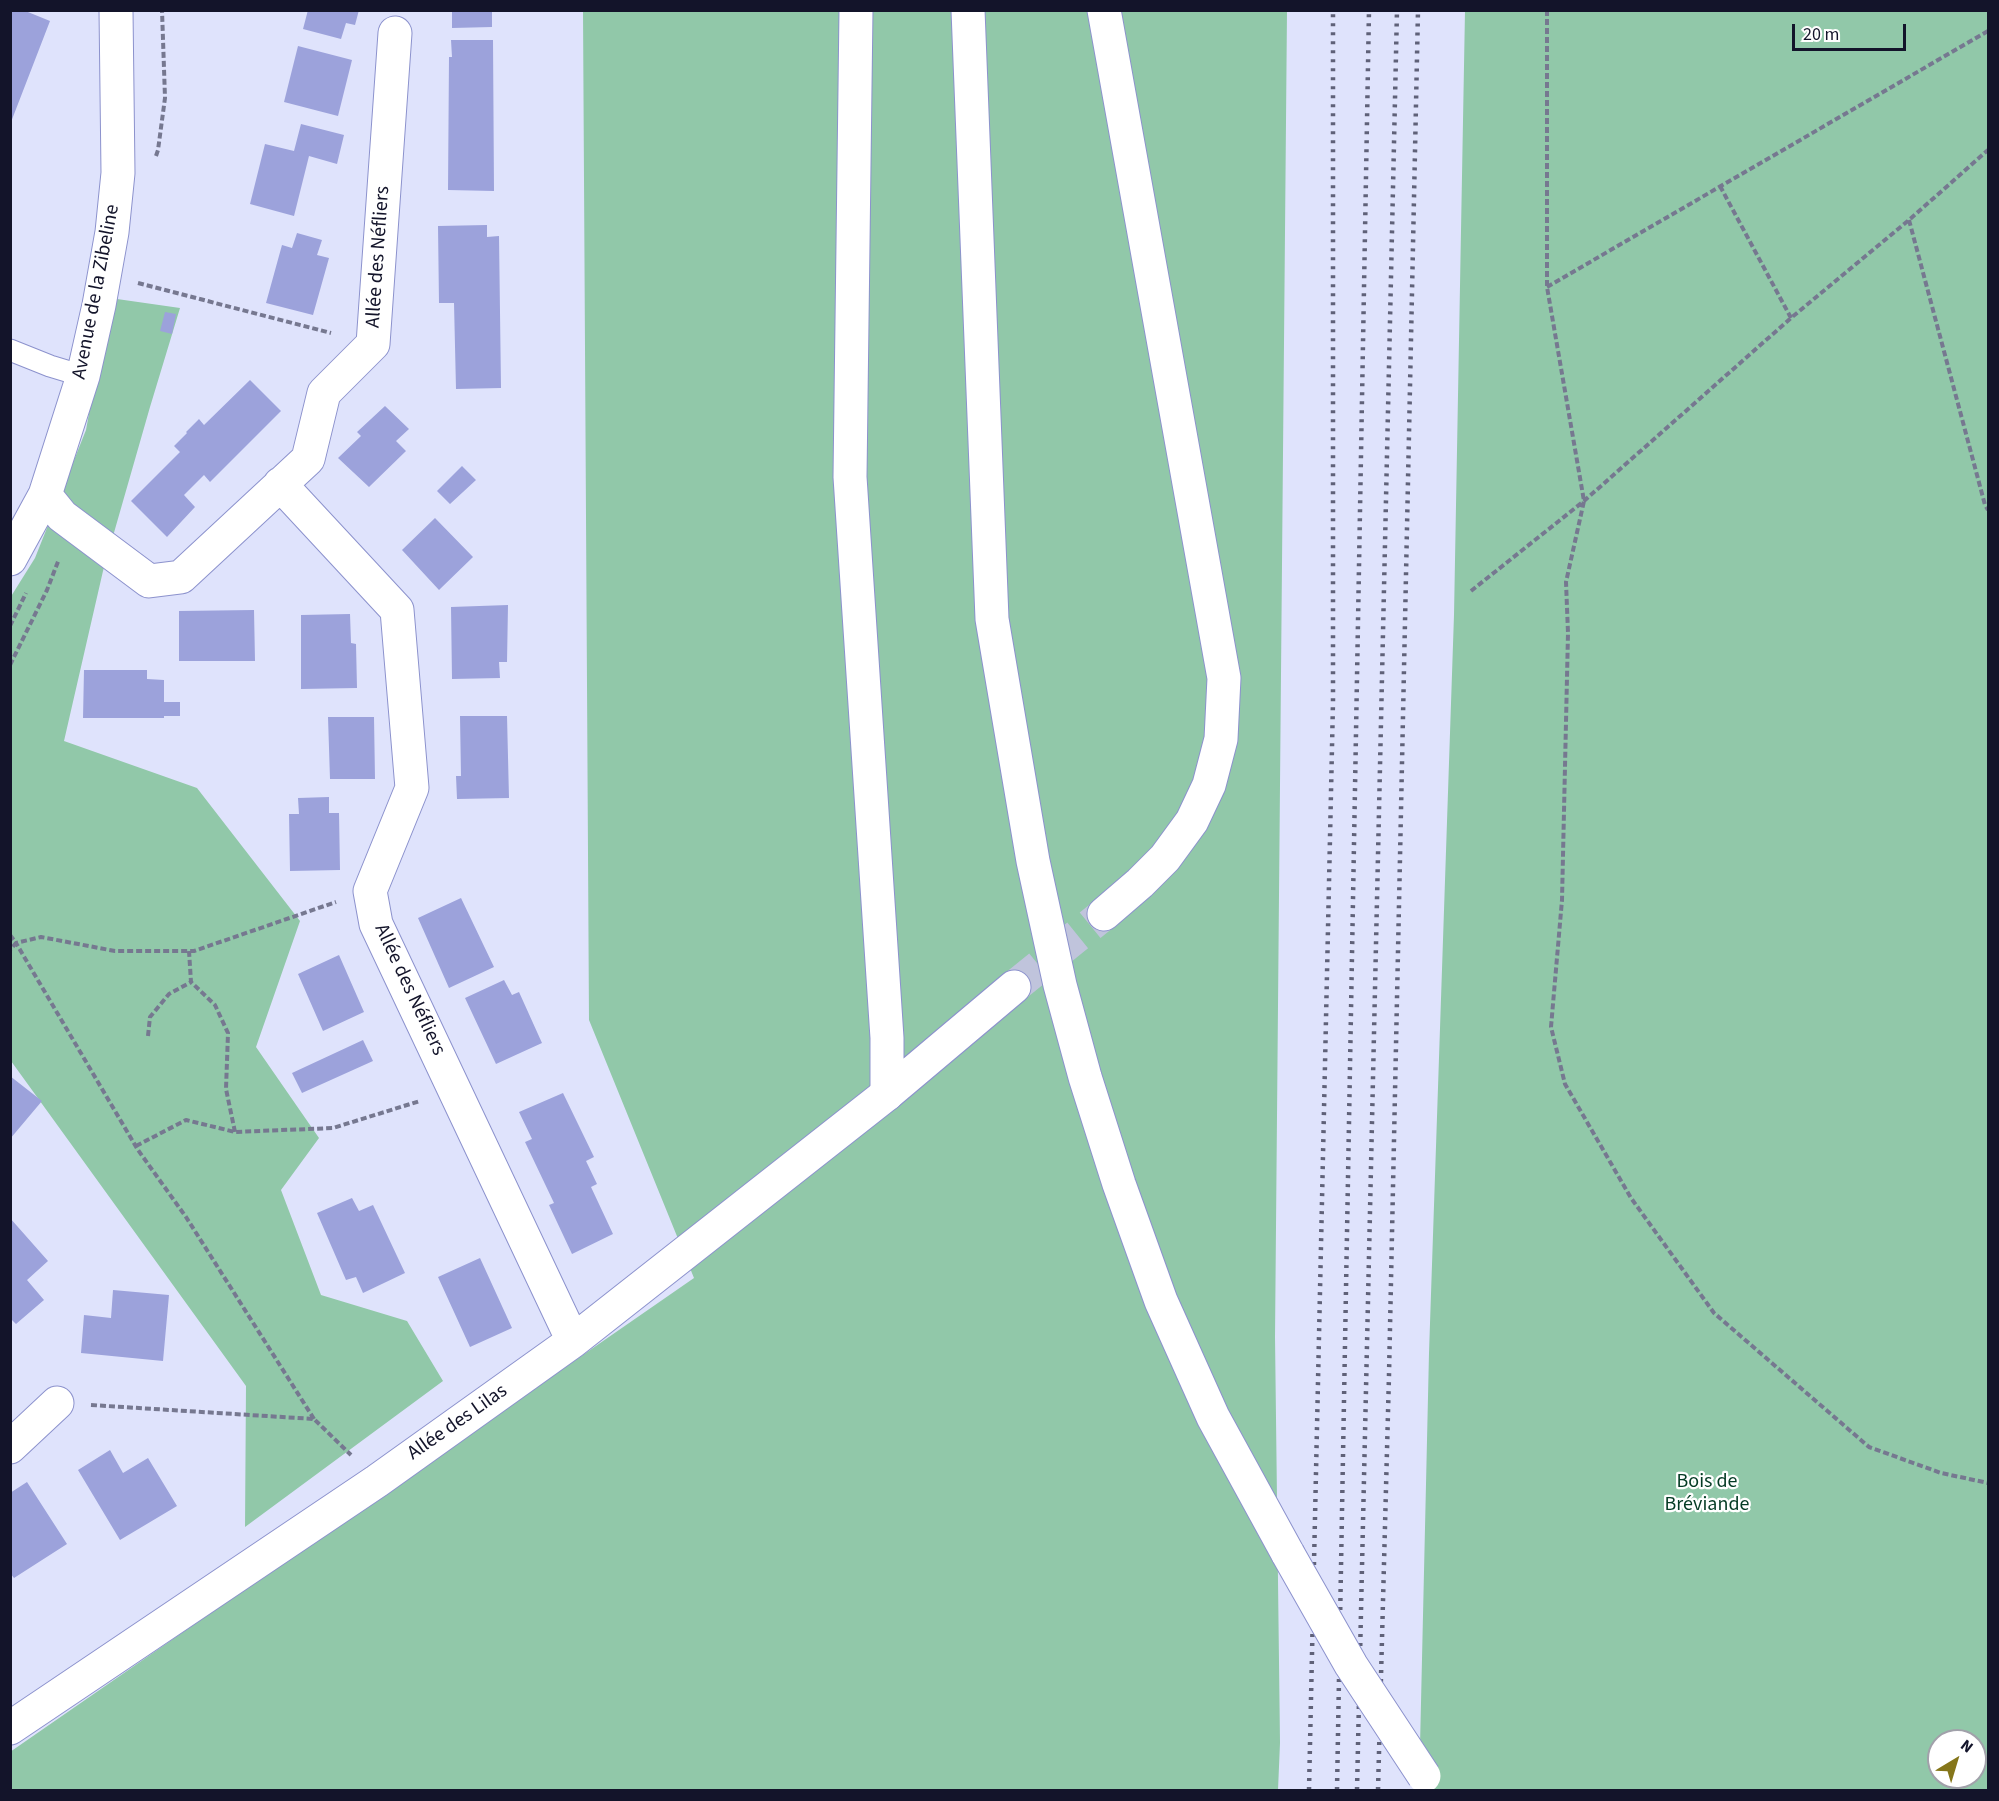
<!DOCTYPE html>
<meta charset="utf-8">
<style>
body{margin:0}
#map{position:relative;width:1999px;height:1801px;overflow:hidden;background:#dfe3fc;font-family:"Source Sans 3",sans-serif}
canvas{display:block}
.frame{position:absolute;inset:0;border:12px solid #13142a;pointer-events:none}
.north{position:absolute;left:1927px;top:1729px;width:60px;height:60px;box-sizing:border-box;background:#fff;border:2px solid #a1a1aa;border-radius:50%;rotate:38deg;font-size:16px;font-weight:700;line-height:24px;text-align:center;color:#13142a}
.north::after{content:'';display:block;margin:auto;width:21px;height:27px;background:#85761a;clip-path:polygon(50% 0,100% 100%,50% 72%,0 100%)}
.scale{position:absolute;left:1792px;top:24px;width:114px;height:27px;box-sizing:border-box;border:3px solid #13142a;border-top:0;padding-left:8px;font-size:18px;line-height:21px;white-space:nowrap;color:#13142a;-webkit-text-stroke:4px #fff;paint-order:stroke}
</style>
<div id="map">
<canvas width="1999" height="1801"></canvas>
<div class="frame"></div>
<div class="north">N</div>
<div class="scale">20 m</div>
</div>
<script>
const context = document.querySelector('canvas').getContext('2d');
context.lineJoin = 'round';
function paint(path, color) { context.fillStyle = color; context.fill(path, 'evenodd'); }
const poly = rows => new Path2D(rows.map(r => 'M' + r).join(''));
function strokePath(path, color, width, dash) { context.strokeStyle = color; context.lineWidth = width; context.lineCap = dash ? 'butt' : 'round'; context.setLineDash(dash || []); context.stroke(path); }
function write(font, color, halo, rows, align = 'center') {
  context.font = font + ' "Source Sans 3",sans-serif'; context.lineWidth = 4.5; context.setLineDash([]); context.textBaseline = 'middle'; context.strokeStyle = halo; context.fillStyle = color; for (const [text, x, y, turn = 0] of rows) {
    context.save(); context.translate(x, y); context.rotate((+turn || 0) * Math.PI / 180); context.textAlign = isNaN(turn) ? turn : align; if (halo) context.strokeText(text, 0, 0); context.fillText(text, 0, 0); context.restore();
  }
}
paint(poly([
 [583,11,1287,11,1275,1337,1280,1743,1278,1790,11,1790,10,1752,694,1278,589,1020],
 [1465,11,1988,11,1988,1790,1419,1790,1429,1353,1454,615],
 [1939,1741,1975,1741,1975,1777,1939,1777],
 [110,298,180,308,150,407,103,571,64,741,197,788,300,921,256,1047,319,1138,281,1190,321,1295,407,1321,443,1381,245,1527,246,1386,11,1061,10,598,35,558,86,430]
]), '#91c8a9');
paint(poly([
 [10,10,23,10,50,21,11,122],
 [308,10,359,10,355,25,346,23,341,39,303,29],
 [452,10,492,10,492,27,452,28],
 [451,40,493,40,494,191,448,190,449,57,452,57],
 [298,46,352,60,338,116,284,102],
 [301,124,344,135,337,164,309,156,294,216,250,204,265,144,294,151],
 [487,225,487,237,499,236,501,388,456,389,454,303,439,303,438,226],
 [297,233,322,240,317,255,329,258,313,315,266,303,282,245,292,248],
 [165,312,176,314,172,334,160,331],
 [250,380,281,411,210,482,204,475,184,495,195,507,167,537,131,501,180,452,174,446,187,433,186,432,199,419,204,425],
 [385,406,409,429,396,441,406,451,369,487,338,458,361,436,357,432],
 [462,466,476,480,450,504,437,491],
 [435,518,473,557,439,590,402,550],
 [508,605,507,662,499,662,500,678,452,679,451,607],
 [254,610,255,661,179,661,179,611],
 [350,614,351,643,356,644,357,688,301,689,301,615],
 [84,670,147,670,147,679,164,680,164,702,180,702,180,716,164,716,164,718,83,718],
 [460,716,507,716,509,798,457,799,456,776,461,776],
 [328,717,374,717,375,779,330,779],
 [329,797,329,813,339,813,340,870,290,871,289,814,299,814,298,798],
 [461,898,494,967,449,988,418,918],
 [339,955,364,1012,323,1031,298,974],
 [504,980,512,995,519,992,542,1043,496,1064,465,998],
 [363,1040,373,1061,302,1093,292,1073],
 [10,1076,42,1101,10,1139],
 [563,1093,594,1157,586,1161,597,1184,591,1187,613,1234,572,1254,549,1205,554,1203,525,1142,532,1139,519,1112],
 [352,1198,359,1211,373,1205,405,1273,363,1293,356,1277,346,1280,317,1213],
 [10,1218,48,1261,27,1280,44,1300,16,1324,10,1318],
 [480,1258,512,1328,470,1347,438,1277],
 [113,1290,169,1295,163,1361,81,1353,84,1315,111,1318],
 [110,1450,123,1473,148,1458,177,1506,120,1540,78,1470],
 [27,1482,67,1544,14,1578,10,1573,10,1493]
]), '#9ca2db');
strokePath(poly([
 [1014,987,1104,914]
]), '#c0c4dc', 33, [33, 16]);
const lane = poly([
 [10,350,50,366,83,376]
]);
const street = poly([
 [280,484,397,610,412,788,370,891,376,924,573,1341],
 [45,495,62,516,149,581,181,577,308,459,324,393,373,344,395,33],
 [10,559,45,495,83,376,99,305,112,232,118,173,116,10],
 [10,1447,57,1403],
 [10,1728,377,1481,573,1341,887,1094]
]);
const primary = poly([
 [856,10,850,477,887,1038,887,1094],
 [968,10,992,619,1033,861,1060,985,1085,1077,1119,1184,1161,1301,1213,1417,1288,1554],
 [1104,914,1140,883,1165,858,1192,821,1209,785,1221,739,1224,678,1104,10],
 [887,1094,1014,987]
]);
strokePath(lane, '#8c92cd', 23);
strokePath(street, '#8c92cd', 35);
strokePath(primary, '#8c92cd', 35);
strokePath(poly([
 [1547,10,1547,287,1584,501,1566,582,1568,633,1562,900,1551,1027,1565,1084,1631,1198,1714,1313,1869,1447,1941,1473,1988,1483],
 [156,156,158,150,165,98,162,10],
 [1720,186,1791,318],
 [1909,220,1985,505,1988,510],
 [138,283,331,333],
 [1547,287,1988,31],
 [1471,591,1584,501,1791,318,1909,220,1988,150],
 [10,626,26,593],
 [10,665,47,590,59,559],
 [10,935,16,943,10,950],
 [189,951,191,982,215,1005,228,1033,226,1089,235,1132],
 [148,1036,150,1017,169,994,191,982],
 [136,1146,186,1120,235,1132,333,1128,420,1101],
 [91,1405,314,1419,351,1455],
 [314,1419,186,1217,138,1150,16,943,41,937,115,951,194,951,336,902]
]), '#767890', 4, [6, 3]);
strokePath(lane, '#fff', 21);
strokePath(street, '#fff', 33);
strokePath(primary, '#fff', 33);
strokePath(poly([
 [1309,1790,1333,702,1333,10],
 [1337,1790,1369,10],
 [1357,1790,1397,10],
 [1378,1790,1389,1375,1418,10]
]), '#5f6178', 4.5, [3, 6]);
const primaryBridge = poly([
 [1288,1554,1351,1665,1424,1776]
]);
strokePath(primaryBridge, '#8c92cd', 35, []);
strokePath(primaryBridge, '#fff', 33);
write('20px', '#13142a', '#fff', [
 ["Allée des Néfliers",379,257,-86],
 ["Avenue de la Zibeline",97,292,-79],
 ["Allée des Néfliers",409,990,65],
 ["Allée des Lilas",458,1423,-35]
]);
write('20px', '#043b24', '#fff', [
 ["Bois de",1707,1483],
 ["Bréviande",1707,1506]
]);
</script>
